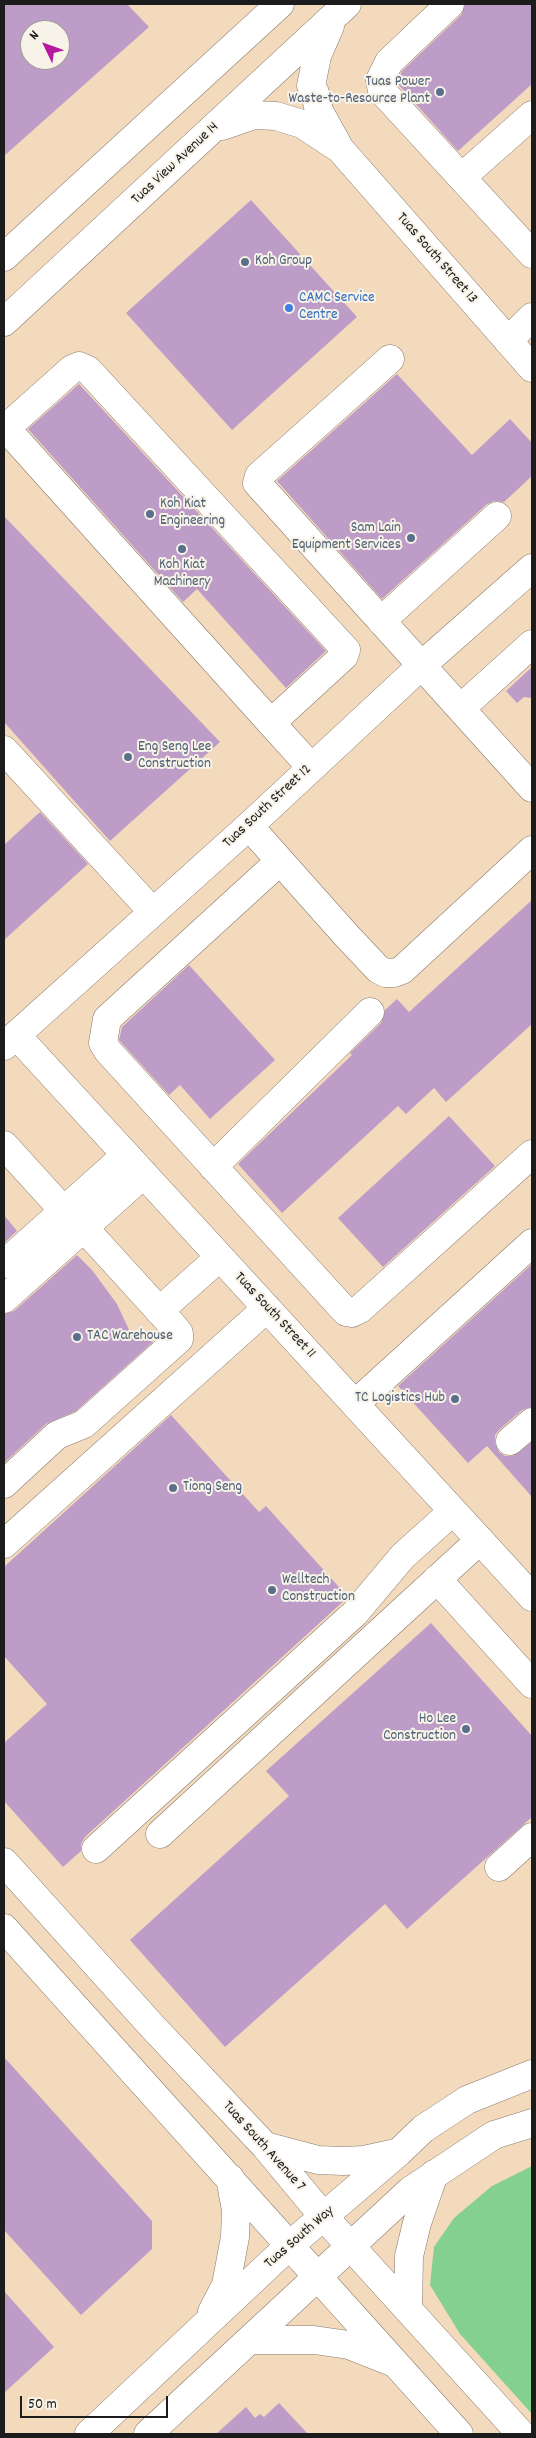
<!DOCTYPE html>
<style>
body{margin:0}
#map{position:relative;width:536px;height:2438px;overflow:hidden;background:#f4dabd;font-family:Dekko,sans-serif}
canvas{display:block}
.frame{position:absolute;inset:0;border:5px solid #1c1c1c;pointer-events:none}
.north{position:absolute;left:20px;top:20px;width:50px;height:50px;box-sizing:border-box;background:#f7f3e8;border:1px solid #9f9d96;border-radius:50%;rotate:312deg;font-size:14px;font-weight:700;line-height:20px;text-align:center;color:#1c1c1c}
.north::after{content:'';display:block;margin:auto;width:18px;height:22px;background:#b5179e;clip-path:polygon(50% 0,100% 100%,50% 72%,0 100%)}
.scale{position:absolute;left:20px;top:2396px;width:148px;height:22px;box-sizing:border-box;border:2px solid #1c1c1c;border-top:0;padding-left:6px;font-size:15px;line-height:18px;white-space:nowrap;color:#1c1c1c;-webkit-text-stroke:4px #f7f3e8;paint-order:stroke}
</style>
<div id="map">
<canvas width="536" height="2438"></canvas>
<div class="frame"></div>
<div class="north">N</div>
<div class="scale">50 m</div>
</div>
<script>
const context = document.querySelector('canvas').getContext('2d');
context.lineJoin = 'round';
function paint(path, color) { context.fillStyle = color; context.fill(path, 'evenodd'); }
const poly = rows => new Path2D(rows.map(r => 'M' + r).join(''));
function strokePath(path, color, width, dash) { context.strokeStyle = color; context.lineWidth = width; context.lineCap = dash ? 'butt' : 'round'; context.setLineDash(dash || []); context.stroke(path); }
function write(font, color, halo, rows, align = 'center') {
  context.font = font + ' Dekko,sans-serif'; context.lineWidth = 4; context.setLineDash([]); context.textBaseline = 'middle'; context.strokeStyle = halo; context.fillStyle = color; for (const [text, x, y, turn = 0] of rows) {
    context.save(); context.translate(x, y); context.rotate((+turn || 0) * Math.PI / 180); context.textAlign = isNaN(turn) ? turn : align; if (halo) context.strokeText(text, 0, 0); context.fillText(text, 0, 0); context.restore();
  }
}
paint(poly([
 [532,2166,532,2414,460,2334,430,2285,434,2247,454,2218,492,2186]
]), '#84d08e');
paint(poly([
 [4,4,127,4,149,27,4,156],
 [30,30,60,30,60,60,30,60],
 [465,4,532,4,532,84,458,151,396,82,402,71,461,15],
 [251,200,357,317,232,430,126,313],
 [397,374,472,455,510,419,532,443,532,476,504,502,494,501,487,504,382,599,277,481],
 [79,384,326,651,286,688,197,589,183,602,28,429],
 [4,516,220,742,110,841,4,722],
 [532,667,532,698,524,697,517,703,506,691],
 [40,812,88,864,4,940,4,845],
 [532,900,532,1024,446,1102,434,1088,406,1114,398,1106,282,1213,238,1164,352,1055,350,1053,381,1023,385,1010,397,999,409,1012],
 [189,965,275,1060,210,1119,180,1085,169,1095,119,1040,122,1027],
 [449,1116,495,1166,383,1267,338,1218],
 [4,1215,17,1231,4,1243],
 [77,1255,92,1270,117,1304,131,1334,153,1342,76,1411,46,1424,4,1463,4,1314,14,1311],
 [532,1264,532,1407,522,1410,500,1429,495,1435,495,1443,499,1452,505,1456,512,1456,532,1442,532,1497,487,1446,468,1463,398,1386],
 [171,1415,259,1512,266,1506,348,1597,85,1837,81,1844,81,1851,63,1867,4,1801,4,1743,47,1704,4,1656,4,1567],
 [431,1623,532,1736,532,1817,407,1929,385,1904,225,2047,130,1940,289,1796,266,1771],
 [4,2057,152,2221,152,2249,81,2315,4,2230],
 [4,2291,54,2347,4,2393],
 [279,2403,308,2434,216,2434,246,2407,255,2418,260,2414,264,2417]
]), '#bd9cc8');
const minor = poly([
 [450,4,389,62,380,80,382,91,532,254],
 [330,26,317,56,311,86,315,93,319,111,340,149,532,368],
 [222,126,254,115,276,116,302,124,337,147],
 [462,177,532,115],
 [4,257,280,4],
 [4,322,347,4],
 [508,341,532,317],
 [390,359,259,476,257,483,532,788],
 [381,621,497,516],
 [461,708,532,644],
 [271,723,344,656,346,650,88,370,79,366,72,369,15,420,11,425,11,432,12,435,271,723,311,767],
 [4,750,152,911],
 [249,826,346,935,378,969,385,973,394,973,402,970,532,850],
 [280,861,107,1019,103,1043,108,1051,346,1312,352,1313,360,1309,532,1154],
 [16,1035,532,1597],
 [4,1046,249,826,422,665,532,568],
 [4,1145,63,1210],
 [213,1167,370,1012],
 [4,1264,126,1155],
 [4,1299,144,1174],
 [159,1311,220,1257],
 [355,1404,532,1243],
 [510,1441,532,1422],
 [4,1484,57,1435,84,1424,179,1339,179,1333,175,1328,84,1228],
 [4,1544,267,1308],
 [437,1579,532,1684],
 [160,1834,480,1540],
 [96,1849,355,1613,403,1556,453,1511],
 [4,1862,151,2025,265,2146,324,2217,521,2434],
 [499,1867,532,1837],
 [4,1928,459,2434],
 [265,2146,318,2160,343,2161,364,2160,396,2153],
 [408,2310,409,2256,417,2223,434,2174],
 [212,2312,226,2285,235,2237,236,2210,230,2178],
 [250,2340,314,2340,349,2345,392,2362],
 [89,2434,290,2245,399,2152,423,2129,467,2100,532,2074],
 [148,2434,410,2191,494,2135,532,2123]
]);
strokePath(minor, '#887b6c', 29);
strokePath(minor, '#fff', 28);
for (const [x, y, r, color] of [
 [440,92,5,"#5c6f8a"],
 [245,262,5,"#5c6f8a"],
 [289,308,5,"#3f7fe0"],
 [150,514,5,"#5c6f8a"],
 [411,538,5,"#5c6f8a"],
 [182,549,5,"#5c6f8a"],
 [128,757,5,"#5c6f8a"],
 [77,1337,5,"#5c6f8a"],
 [455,1399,5,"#5c6f8a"],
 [173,1488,5,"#5c6f8a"],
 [272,1590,5,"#5c6f8a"],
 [466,1729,5,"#5c6f8a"]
]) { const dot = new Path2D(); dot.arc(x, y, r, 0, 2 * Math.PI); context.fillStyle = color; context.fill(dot); strokePath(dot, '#f7f3e8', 2); }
write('15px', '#4e5e75', '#f7f3e8', [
 ["Tuas Power",430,83,"right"],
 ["Waste-to-Resource Plant",430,100,"right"],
 ["Koh Group",255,262],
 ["Koh Kiat",160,505],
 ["Engineering",160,522],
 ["Sam Lain",401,529,"right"],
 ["Equipment Services",401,546,"right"],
 ["Koh Kiat",182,566,"center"],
 ["Machinery",182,583,"center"],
 ["Eng Seng Lee",138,748],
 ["Construction",138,765],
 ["TAC Warehouse",87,1337],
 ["TC Logistics Hub",445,1399,"right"],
 ["Tiong Seng",183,1488],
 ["Welltech",282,1581],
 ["Construction",282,1598],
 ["Ho Lee",456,1720,"right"],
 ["Construction",456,1737,"right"]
], 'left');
write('15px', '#1c1c1c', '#f7f3e8', [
 ["Tuas View Avenue 14",176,164,-43],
 ["Tuas South Street 13",436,259,49],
 ["Tuas South Street 12",268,807,-43],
 ["Tuas South Street 11",274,1316,47],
 ["Tuas South Avenue 7",263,2147,48],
 ["Tuas South Way",300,2238,-41]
]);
write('15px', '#366cbe', '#f7f3e8', [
 ["CAMC Service",299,299],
 ["Centre",299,316]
], 'left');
</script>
